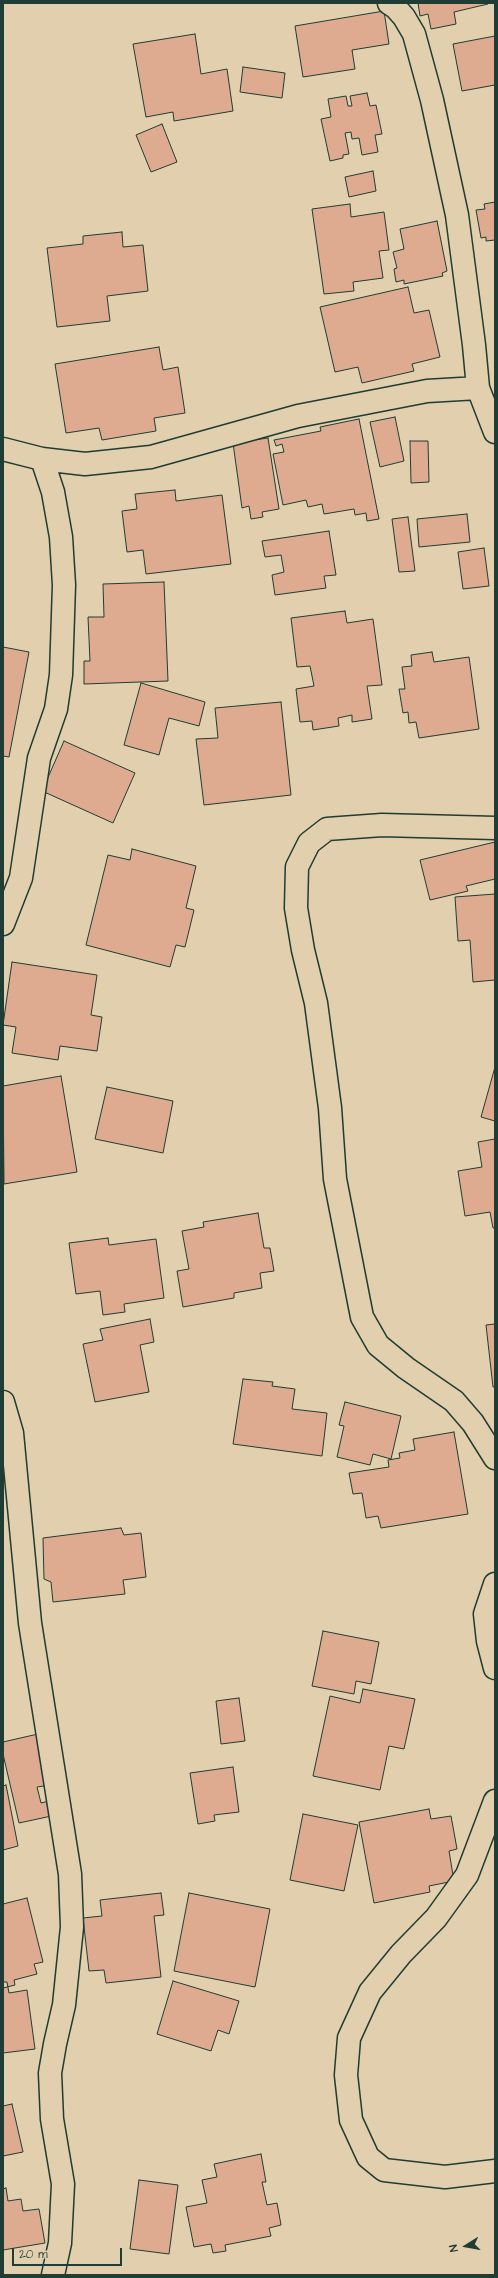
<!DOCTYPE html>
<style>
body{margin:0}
#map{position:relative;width:498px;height:2278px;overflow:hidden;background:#e1cfad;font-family:"Architects Daughter",sans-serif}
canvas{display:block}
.frame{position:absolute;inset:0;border:4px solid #1f3d34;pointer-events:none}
.north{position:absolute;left:446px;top:2226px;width:40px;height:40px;-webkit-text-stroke:3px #e1cfad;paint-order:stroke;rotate:259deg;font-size:11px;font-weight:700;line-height:16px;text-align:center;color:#1f3d34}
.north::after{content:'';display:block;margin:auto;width:14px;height:18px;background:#1f3d34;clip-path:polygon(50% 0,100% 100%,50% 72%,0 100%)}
.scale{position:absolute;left:12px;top:2248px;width:110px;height:18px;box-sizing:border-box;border:2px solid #1f3d34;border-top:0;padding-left:5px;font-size:12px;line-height:14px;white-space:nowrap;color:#1f3d34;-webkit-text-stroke:3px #e1cfad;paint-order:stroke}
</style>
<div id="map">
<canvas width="498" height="2278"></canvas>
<div class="frame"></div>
<div class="north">N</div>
<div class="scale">20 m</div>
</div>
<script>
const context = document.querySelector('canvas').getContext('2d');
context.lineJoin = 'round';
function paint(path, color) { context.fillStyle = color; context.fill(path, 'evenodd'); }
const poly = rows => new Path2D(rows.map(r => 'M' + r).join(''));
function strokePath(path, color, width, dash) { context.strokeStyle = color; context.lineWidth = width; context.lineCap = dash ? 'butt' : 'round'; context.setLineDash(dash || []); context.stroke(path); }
const building = poly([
 [418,3,487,3,488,4,454,12,456,24,431,29,428,14,420,16,418,3],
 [384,11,389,44,352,50,355,69,303,77,295,26,384,11],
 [195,34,201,74,227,69,233,111,174,121,173,112,146,117,133,44,195,34],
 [495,36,495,85,462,91,453,44,495,36],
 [243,67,285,73,282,98,240,92,243,67],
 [367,93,370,106,376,105,382,134,375,135,378,152,362,155,359,138,352,139,351,132,345,133,349,154,343,155,343,158,330,161,321,119,331,117,328,99,346,96,348,106,352,106,350,96,367,93],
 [162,124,177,162,151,172,136,135,162,124],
 [373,171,376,191,349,197,345,177,373,171],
 [495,202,495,240,486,241,486,237,481,238,476,210,485,209,484,204,495,202],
 [350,204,351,217,384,212,389,250,379,251,383,278,353,282,354,291,324,294,312,209,350,204],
 [437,221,447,271,442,273,443,276,404,284,404,280,396,282,394,269,397,268,393,252,404,249,400,229,437,221],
 [122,232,123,247,143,245,148,291,107,296,110,321,57,327,47,248,83,244,83,236,122,232],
 [408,287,414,313,429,310,440,357,412,364,414,371,362,383,358,367,335,372,320,307,408,287],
 [159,347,163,370,178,367,185,413,154,418,156,431,102,440,99,428,66,433,55,364,159,347],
 [395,417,404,461,380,467,370,422,395,417],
 [359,419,379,519,367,521,366,513,355,515,354,509,324,514,322,504,308,507,306,500,283,505,273,454,284,452,282,444,276,446,274,440,321,431,320,427,359,419],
 [268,438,279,509,262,512,263,517,251,519,249,506,242,508,233,443,268,438],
 [410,441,428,441,429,482,411,483,410,441],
 [175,490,176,501,222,495,231,564,146,574,143,550,127,552,122,511,137,509,135,494,175,490],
 [467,514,470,542,419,547,417,519,467,514],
 [408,517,415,571,399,572,392,519,408,517],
 [329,531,336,575,324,576,326,588,275,595,272,575,284,572,281,555,265,557,262,541,329,531],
 [484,548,489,586,463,589,458,552,484,548],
 [164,582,168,681,84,684,84,661,90,661,88,617,104,617,103,584,164,582],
 [345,611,347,623,373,619,382,685,367,686,372,719,352,722,352,715,338,718,339,726,313,730,312,721,300,722,296,689,314,686,310,666,297,667,291,618,345,611],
 [3,647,29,652,9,757,3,756,3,647],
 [432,652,434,662,469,657,479,729,419,738,416,722,409,723,408,712,403,713,399,689,405,689,402,667,412,666,411,655,432,652],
 [141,683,205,702,199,726,169,718,159,755,124,745,141,683],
 [281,702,291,795,204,805,196,739,218,738,215,708,281,702],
 [64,741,135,773,113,823,42,791,64,741],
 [495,842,495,879,466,886,468,891,430,900,420,860,495,842],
 [132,849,196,866,186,908,194,910,185,947,176,945,170,967,86,945,108,855,130,860,132,849],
 [495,894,495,980,473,982,470,940,458,941,455,897,495,894],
 [12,962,97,975,91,1015,102,1017,97,1051,60,1046,58,1060,12,1053,16,1027,3,1025,12,962],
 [495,1067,495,1121,481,1117,495,1067],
 [61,1076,77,1172,4,1184,3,1086,61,1076],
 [107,1087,173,1101,163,1153,95,1139,107,1087],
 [495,1139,495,1228,493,1228,490,1212,465,1216,458,1171,482,1167,478,1142,495,1139],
 [258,1213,264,1248,270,1248,274,1271,260,1273,262,1288,234,1293,234,1298,183,1307,177,1271,189,1269,182,1231,204,1227,203,1222,258,1213],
 [108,1238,109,1245,156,1239,164,1298,124,1304,125,1312,103,1315,100,1291,76,1294,69,1243,108,1238],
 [150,1319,154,1342,140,1345,149,1392,95,1402,83,1344,103,1340,100,1329,150,1319],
 [495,1324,495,1387,493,1387,486,1325,495,1324],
 [243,1379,273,1382,272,1386,295,1389,292,1409,327,1413,322,1456,233,1444,243,1379],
 [345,1402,401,1416,391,1459,373,1454,370,1465,337,1457,344,1426,339,1425,345,1402],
 [454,1432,468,1514,381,1528,378,1516,366,1518,362,1493,353,1494,349,1473,389,1467,388,1460,400,1458,399,1453,415,1450,413,1439,454,1432],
 [121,1528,124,1535,141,1533,146,1577,123,1580,125,1594,53,1602,51,1582,44,1579,43,1538,121,1528],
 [323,1631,379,1642,371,1684,356,1681,354,1694,312,1686,323,1631],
 [363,1689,415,1699,404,1749,389,1746,380,1790,313,1776,330,1696,360,1703,363,1689],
 [239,1698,245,1741,221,1744,216,1701,239,1698],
 [38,1734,50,1785,37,1787,41,1803,53,1800,56,1815,19,1823,3,1754,3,1742,38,1734],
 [233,1767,239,1812,214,1815,215,1821,198,1824,190,1773,233,1767],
 [6,1785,18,1846,3,1850,3,1786,6,1785],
 [429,1809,431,1819,451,1816,457,1849,449,1851,454,1881,429,1886,430,1892,374,1903,359,1822,429,1809],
 [303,1814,358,1825,344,1891,290,1880,303,1814],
 [161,1893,164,1915,154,1916,161,1977,106,1983,104,1970,89,1971,83,1918,102,1916,100,1900,161,1893],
 [189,1893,270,1909,255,1987,174,1971,189,1893],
 [27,1898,43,1962,34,1964,37,1974,14,1980,15,1985,3,1988,3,1904,27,1898],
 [173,1981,239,2001,229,2034,218,2030,211,2051,157,2034,173,1981],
 [3,1982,7,1982,9,1993,27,1990,35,2049,3,2053,3,1982],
 [12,2104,23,2152,3,2156,3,2106,12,2104],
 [261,2154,266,2182,262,2182,267,2205,277,2203,281,2225,269,2228,271,2236,225,2245,226,2251,213,2253,211,2244,194,2247,186,2207,207,2203,202,2180,217,2177,214,2164,261,2154],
 [139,2180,178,2185,169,2254,130,2249,139,2180],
 [6,2188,8,2201,21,2199,23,2211,39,2209,45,2243,3,2250,3,2189,6,2188]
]);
paint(building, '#deab90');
strokePath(building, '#1f3d34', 1);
const minor = poly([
 [389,3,395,7,404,17,414,34,432,100,457,215,474,345,478,388,495,432],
 [3,449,42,459,85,464,151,457,298,416,427,391,478,388],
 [495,828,382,825,327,829,309,843,297,867,296,908,303,950,316,1003,330,1108,335,1179,362,1317,378,1345,406,1368,454,1401,473,1423,495,1458],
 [3,924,21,878,39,758,56,709,61,675,64,585,61,537,53,492,42,459],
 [3,1402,12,1433,30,1623,70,1874,72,1927,64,2005,55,2044,50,2073,52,2119,63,2184,60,2243,53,2275],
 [495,1584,485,1614,488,1641,495,1668],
 [495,1801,467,1875,436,1918,401,1954,370,1992,349,2038,346,2075,351,2120,368,2157,384,2170,445,2177,495,2171]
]);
strokePath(minor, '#1f3d34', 25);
strokePath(minor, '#e1cfad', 22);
</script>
